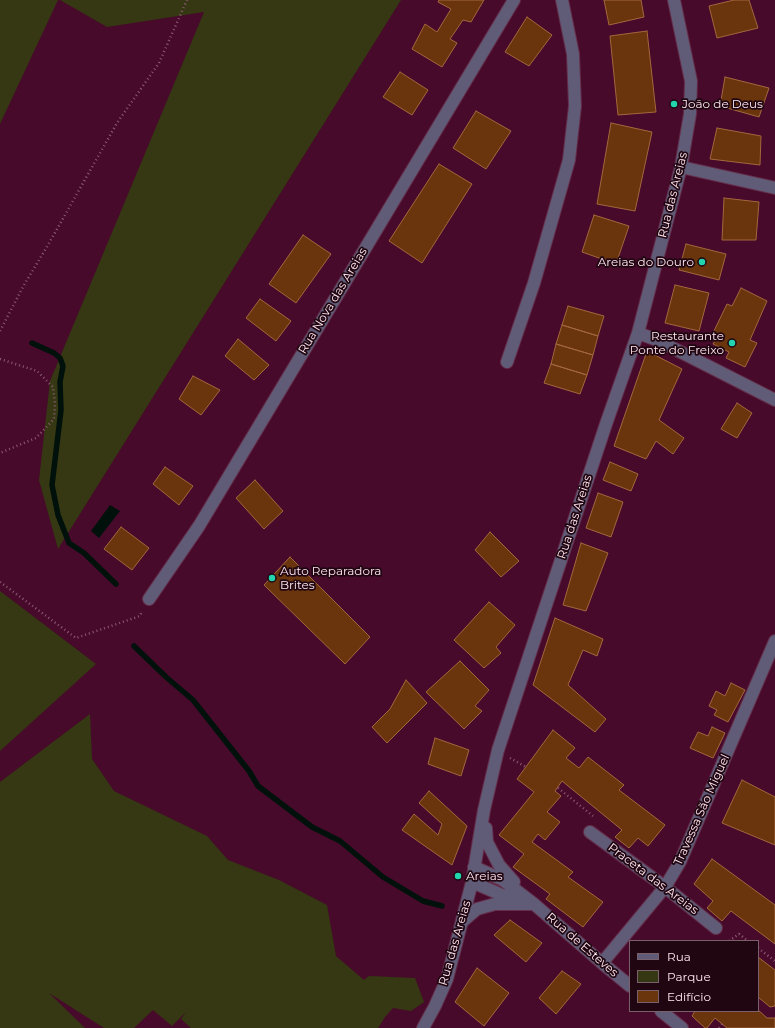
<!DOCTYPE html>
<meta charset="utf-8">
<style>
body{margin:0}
#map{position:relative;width:775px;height:1028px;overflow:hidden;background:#470a2b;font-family:Montserrat,sans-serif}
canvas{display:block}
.legend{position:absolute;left:629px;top:940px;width:130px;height:72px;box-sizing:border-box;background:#1f0611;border:1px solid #79606a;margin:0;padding:5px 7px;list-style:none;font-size:12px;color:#ffe6ef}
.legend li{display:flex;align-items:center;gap:8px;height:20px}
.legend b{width:20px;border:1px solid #79606a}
</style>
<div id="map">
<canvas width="775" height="1028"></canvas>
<ul class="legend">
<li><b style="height:5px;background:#605b76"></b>Rua</li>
<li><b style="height:11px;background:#353812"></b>Parque</li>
<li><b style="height:11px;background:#6a350c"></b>Edifício</li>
</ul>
</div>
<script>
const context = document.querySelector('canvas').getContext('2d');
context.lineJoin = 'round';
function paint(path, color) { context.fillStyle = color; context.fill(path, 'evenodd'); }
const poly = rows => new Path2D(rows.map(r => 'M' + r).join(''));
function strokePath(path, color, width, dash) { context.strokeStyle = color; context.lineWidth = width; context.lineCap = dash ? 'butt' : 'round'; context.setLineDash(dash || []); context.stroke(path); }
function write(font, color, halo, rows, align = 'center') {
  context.font = font + ' Montserrat,sans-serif'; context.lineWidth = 3.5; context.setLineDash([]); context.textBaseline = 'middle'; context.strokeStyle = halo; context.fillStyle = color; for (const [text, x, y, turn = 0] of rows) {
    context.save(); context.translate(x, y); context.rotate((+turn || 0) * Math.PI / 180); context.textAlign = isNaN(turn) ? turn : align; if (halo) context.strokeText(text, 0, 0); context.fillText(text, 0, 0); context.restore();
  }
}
paint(poly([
 [0,0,58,0,0,124],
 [60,0,401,0,58,549,39,480,50,381,204,12,107,27],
 [0,591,96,664,0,751],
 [90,714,92,759,114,791,207,836,228,860,279,880,327,905,336,956,364,980,369,976,415,978,424,1002,411,1011,393,1008,385,1017,378,1028,191,1028,181,1019,186,1012,172,1026,153,1010,134,1028,104,1028,49,993,85,1028,0,1028,0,782]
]), '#353812');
paint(poly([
 [110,505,120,511,99,538,91,531]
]), '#00110c');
strokePath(poly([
 [32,343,54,353,60,358,63,366,60,382,61,410,52,485,58,515,69,543,84,553,116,584],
 [134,646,166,677,193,700,249,771,258,786,312,827,340,841,383,877,423,901,442,906]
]), '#00110c', 5.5);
const building = poly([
 [439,0,484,0,471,22,463,20,450,39,457,43,442,67,412,49,425,24,437,32,451,9,438,2,439,0],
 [604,0,641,0,644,17,609,25,604,0],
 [734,0,749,0,758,28,717,38,709,6,734,0],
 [527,17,552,35,529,66,505,52,527,17],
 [647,31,656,112,618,115,610,36,647,31],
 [400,72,428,90,412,115,383,97,400,72],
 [725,77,769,88,759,117,720,106,725,77],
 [476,111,511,131,486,169,453,148,476,111],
 [611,123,652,132,635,211,597,204,611,123],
 [717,128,761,136,760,165,710,159,717,128],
 [439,164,472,184,422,263,389,241,439,164],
 [724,198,759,202,756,240,722,240,724,198],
 [594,215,629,226,616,264,582,252,594,215],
 [303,235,331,254,296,303,269,284,303,235],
 [686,244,726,254,719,280,679,270,686,244],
 [675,285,709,293,699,331,665,323,675,285],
 [741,288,767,301,750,340,757,343,745,367,726,358,729,352,713,344,718,335,713,333,727,304,732,306,741,288],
 [260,299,291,321,276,341,246,318,260,299],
 [568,306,604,316,598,336,562,325,568,306],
 [562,325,598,336,593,355,556,344,562,325],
 [238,339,269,365,254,380,225,356,238,339],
 [556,344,593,355,587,375,551,364,556,344],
 [647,351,682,369,659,420,684,438,673,454,656,441,646,459,614,446,647,351],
 [551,364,587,375,580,394,544,383,551,364],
 [193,376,220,390,201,415,179,399,193,376],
 [737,403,752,413,737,438,721,429,737,403],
 [610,462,638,474,631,491,603,480,610,462],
 [165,467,193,486,179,505,153,484,165,467],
 [255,480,283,511,264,529,236,498,255,480],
 [598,493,623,502,611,537,586,528,598,493],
 [121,527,149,548,132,570,104,549,121,527],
 [490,532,519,561,501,577,475,550,490,532],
 [581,543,608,553,586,611,563,605,581,543],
 [290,557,370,637,345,664,264,585,290,557],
 [489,602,515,625,496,647,501,653,484,668,454,640,489,602],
 [555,618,603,639,597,656,583,650,568,685,606,719,595,732,533,685,555,618],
 [460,661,489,690,475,706,482,711,464,729,426,692,460,661],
 [406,680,427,703,387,743,372,727,390,709,406,680],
 [731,683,745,690,728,722,714,715,717,710,709,706,716,691,725,696,731,683],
 [712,727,725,733,713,758,690,748,698,732,708,736,712,727],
 [553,730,575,748,566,758,579,768,588,757,624,785,619,790,665,825,648,846,638,838,629,848,615,837,622,830,562,781,555,791,561,796,547,812,560,822,545,840,538,834,532,842,573,872,568,877,603,902,583,927,546,899,550,894,513,867,524,854,499,835,534,792,517,779,553,730],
 [435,738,469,750,461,776,428,764,435,738],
 [742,780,775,797,775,845,722,823,742,780],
 [429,791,467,826,452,865,402,830,414,814,438,835,442,824,419,803,429,791],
 [712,859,775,905,775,944,731,911,722,921,707,908,713,901,694,884,712,859],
 [510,920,542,943,526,962,494,935,510,920],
 [758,957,775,970,775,1006,770,1007,758,997,758,957],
 [477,968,509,993,484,1026,455,1002,477,968],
 [562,971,581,984,556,1014,539,998,562,971],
 [758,1010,767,1018,775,1018,775,1028,727,1028,715,1018,707,1028,705,1028,692,1016,695,1011,758,1010]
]);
paint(building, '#6a350c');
strokePath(building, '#a3673e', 1);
const minor = poly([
 [681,167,775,188],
 [638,333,657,340,775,400],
 [507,362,534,283,569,160,575,106,573,54,562,0],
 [149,599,199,526,514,0],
 [486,828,487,842,499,865,514,882],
 [590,832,665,887,716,928],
 [474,867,503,880,508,884,534,904,602,963,630,986],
 [472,882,502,895,520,900],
 [463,921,477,909,495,904,534,904],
 [602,963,665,887,680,862,775,641],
 [661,1011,682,1028],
 [423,1028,435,1006,447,979,472,882,484,810,498,750,606,424,638,333,681,167,690,114,691,81,674,0]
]);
strokePath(minor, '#642d4a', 14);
strokePath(poly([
 [0,331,24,285,48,245,117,123,159,63,187,0],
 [0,359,37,371,53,387,55,404,54,419,36,438,0,453],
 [0,582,76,638,140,616,142,611],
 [510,758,526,767],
 [558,788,593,816],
 [729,941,739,934,748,941],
 [758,948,775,961],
 [719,1028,722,1024]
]), '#8a5a72', 2.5, [1, 3]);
strokePath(minor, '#605b76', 12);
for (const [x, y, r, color] of [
 [674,104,4,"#23d5af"],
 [702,262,4,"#23d5af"],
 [732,343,4,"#23d5af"],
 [272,578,4,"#23d5af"],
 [458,876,4,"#23d5af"]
]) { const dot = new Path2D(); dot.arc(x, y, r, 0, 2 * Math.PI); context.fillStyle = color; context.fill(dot); strokePath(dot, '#1f0611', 1.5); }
write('12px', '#ffe6ef', '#1f0611', [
 ["João de Deus",682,104],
 ["Areias do Douro",694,262,"right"],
 ["Restaurante",724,336,"right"],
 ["Ponte do Freixo",724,350,"right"],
 ["Auto Reparadora",280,571],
 ["Brites",280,585],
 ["Areias",466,876]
], 'left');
write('12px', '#ffe6ef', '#1f0611', [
 ["Rua das Areias",673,195,-76],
 ["Rua Nova das Areias",333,301,-59],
 ["Rua das Areias",575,517,-72],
 ["Travessa São Miguel",702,810,-66],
 ["Praceta das Areias",653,879,37],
 ["Rua das Areias",455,943,-74],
 ["Rua de Esteves",582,945,41]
]);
</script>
